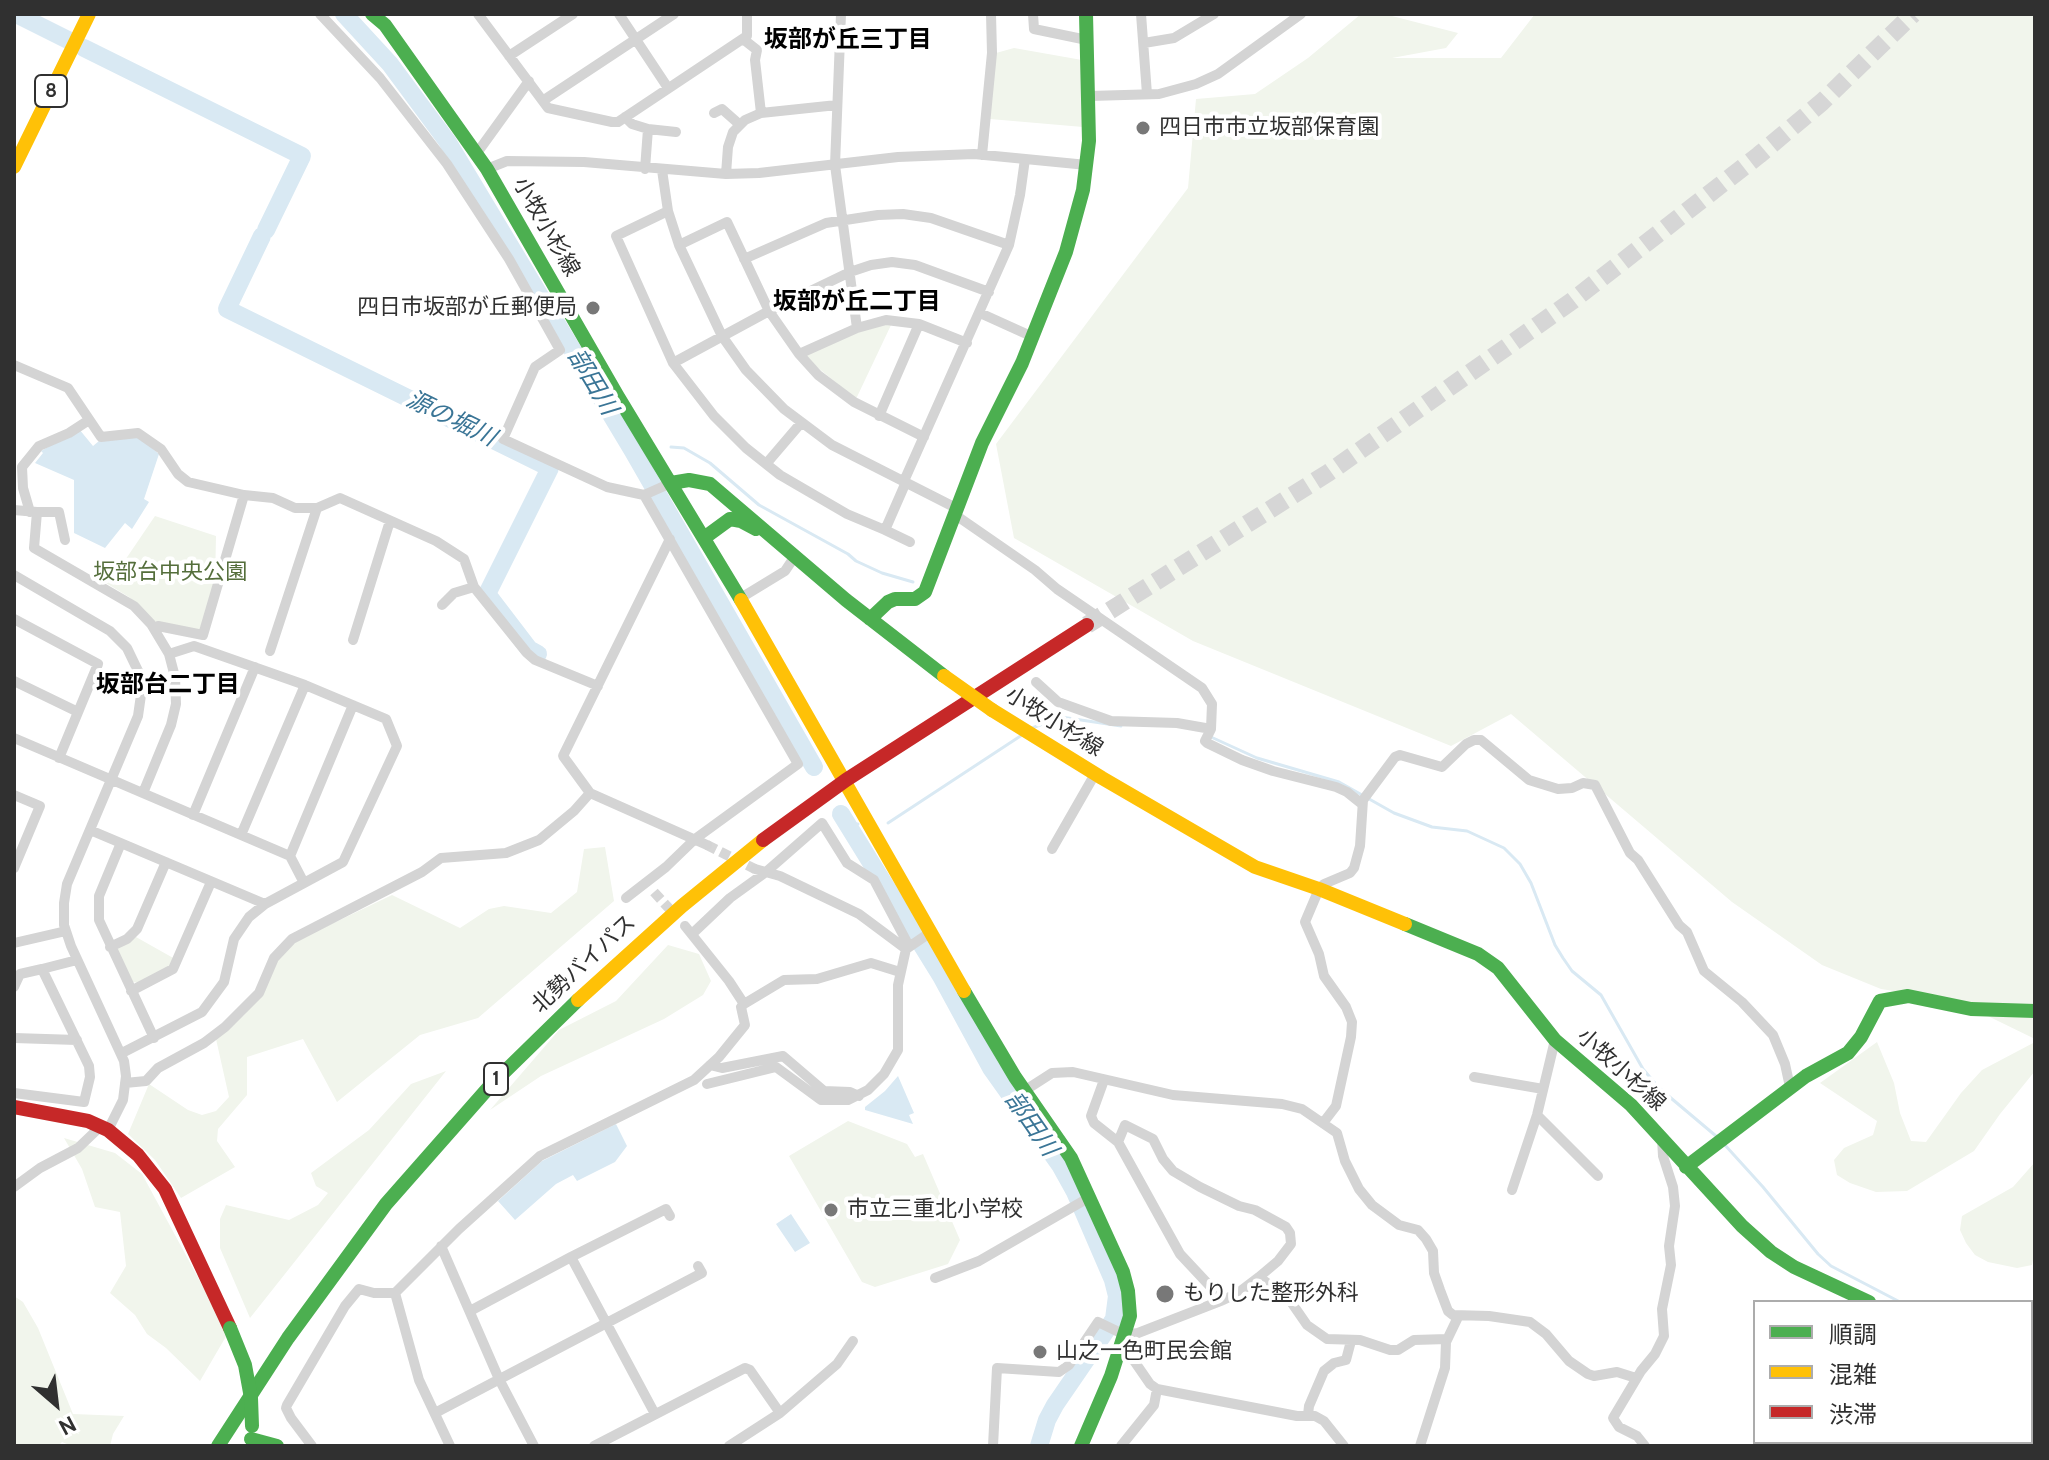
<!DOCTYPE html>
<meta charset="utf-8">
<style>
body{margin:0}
#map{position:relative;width:2049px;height:1460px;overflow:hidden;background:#fff;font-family:Cabin,"Noto Sans JP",sans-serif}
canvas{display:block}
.frame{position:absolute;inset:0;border:16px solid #303030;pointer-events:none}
.legend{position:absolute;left:1753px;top:1300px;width:280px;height:144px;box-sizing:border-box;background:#fff;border:2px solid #acacac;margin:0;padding:10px 14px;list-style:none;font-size:24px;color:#303030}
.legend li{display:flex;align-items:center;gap:16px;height:40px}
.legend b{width:40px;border:2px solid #acacac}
.north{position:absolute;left:16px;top:1364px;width:80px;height:80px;-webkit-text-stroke:6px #fff;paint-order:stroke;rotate:152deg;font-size:22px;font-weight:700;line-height:32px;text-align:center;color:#303030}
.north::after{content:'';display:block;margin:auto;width:28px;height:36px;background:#303030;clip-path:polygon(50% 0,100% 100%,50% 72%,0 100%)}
</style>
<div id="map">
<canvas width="2049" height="1460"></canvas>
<div class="frame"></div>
<ul class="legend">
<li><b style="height:10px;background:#4caf50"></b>順調</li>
<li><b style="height:10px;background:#ffc107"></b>混雑</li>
<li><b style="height:10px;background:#c62828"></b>渋滞</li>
</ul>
<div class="north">N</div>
</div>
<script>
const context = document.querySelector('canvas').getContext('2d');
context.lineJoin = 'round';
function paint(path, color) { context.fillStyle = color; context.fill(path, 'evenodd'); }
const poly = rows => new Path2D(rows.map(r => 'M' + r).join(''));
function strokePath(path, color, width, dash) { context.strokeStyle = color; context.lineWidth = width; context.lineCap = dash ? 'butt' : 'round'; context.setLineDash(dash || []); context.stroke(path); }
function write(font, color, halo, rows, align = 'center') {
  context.font = font + ' Cabin,"Noto Sans JP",sans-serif'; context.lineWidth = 8; context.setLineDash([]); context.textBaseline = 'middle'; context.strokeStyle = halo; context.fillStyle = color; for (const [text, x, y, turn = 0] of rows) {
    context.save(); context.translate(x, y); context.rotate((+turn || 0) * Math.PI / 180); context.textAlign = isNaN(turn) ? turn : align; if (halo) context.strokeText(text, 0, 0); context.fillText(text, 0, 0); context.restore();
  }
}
paint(poly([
 [1361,14,1392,14,1392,16,1458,33,1446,48,1392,58,1501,58,1535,14,2035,14,2035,1039,1957,1001,1881,989,1822,965,1732,902,1511,714,1451,746,1193,641,1014,538,996,444,1188,188,1196,99,1255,94,1308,58],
 [1014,48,1082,60,1083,127,990,119,996,53],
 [892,323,856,399,806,358,807,354,868,326],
 [155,516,216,536,215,584,200,631,164,626,154,621,129,597,96,577,105,568,117,572],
 [605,847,614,901,478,1018,420,1035,337,1102,303,1039,247,1057,247,1095,218,1129,217,1141,235,1167,181,1198,155,1160,128,1134,149,1084,188,1110,202,1115,216,1111,229,1097,216,1039,245,1014,277,961,294,942,392,895,460,928,489,909,504,906,551,913,577,892,584,849],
 [136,937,175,959,170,967,139,983,133,982,117,952,119,946],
 [668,945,699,954,711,981,703,995,664,1019,541,1076,490,1110,559,1030,616,1001],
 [1877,1042,1894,1083,1900,1113,1911,1141,1926,1142,1961,1093,1982,1070,2035,1042,2035,1071,2000,1114,1974,1151,1907,1191,1876,1192,1850,1183,1837,1175,1834,1160,1844,1148,1873,1135,1877,1121,1820,1083],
 [446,1071,250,1318,220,1248,220,1219,226,1205,289,1220,318,1205,328,1193,316,1186,311,1173,369,1130,411,1084],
 [848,1121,907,1144,915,1157,923,1154,960,1240,948,1264,875,1287,862,1282,789,1156],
 [64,1138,115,1153,142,1174,228,1333,200,1381,166,1348,147,1334,135,1315,110,1293,126,1266,120,1212,95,1207,82,1169],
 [2035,1162,2035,1249,2032,1265,2017,1268,1988,1262,1975,1255,1966,1243,1960,1230,1962,1216,2013,1187],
 [14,1296,23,1302,38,1328,73,1414,124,1416,113,1434,110,1446,72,1446,62,1442,58,1446,14,1446],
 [1892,1442,2014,1442,2021,1446,1891,1446]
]), '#f1f5ec');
paint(poly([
 [79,429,93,446,99,441,139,437,159,454,144,499,149,502,132,529,125,523,105,548,74,533,74,480,35,463,43,453,41,451],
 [898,1076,914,1113,909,1115,913,1124,865,1110,865,1107,885,1091],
 [616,1124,627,1146,615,1162,577,1181,573,1175,556,1184,515,1220,498,1201,542,1161],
 [791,1214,810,1243,795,1252,776,1224]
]), '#d9e9f3');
strokePath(poly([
 [671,447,684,448,710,463,759,505,848,554,856,561,882,573,913,582],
 [1032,728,1061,717,1121,726],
 [1211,737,1257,758,1339,782,1394,813,1432,827,1467,831,1504,848,1520,864,1531,883,1555,945,1563,958,1572,971,1601,995,1643,1069,1659,1088,1716,1136],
 [888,823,1022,735],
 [848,824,858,824],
 [1724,1144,1763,1187,1818,1254,1831,1266,1900,1302],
 [2031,1388,2035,1390]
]), '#d9e9f3', 3);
strokePath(poly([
 [16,14,68,40],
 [344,14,390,64,447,141,633,451,814,767],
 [84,48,302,156,266,230],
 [262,236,227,309,550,468,487,594,529,649,538,654],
 [841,814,941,976,991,1068,1060,1165,1075,1192,1113,1280,1117,1296,1114,1319,1055,1405,1047,1420,1039,1446]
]), '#d9e9f3', 18);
strokePath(poly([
 [707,845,755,869],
 [654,892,675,915]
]), '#d6d6d6', 10, [10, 5]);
strokePath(poly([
 [1087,625,1328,473,1572,301,1759,155,1822,102,1913,14]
]), '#d6d6d6', 18, [18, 9]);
strokePath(poly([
 [320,14,380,78,447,164,509,259,560,350,535,367,503,439,607,487,644,495,671,483],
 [478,14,548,108,612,122,618,122,747,36,747,14],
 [619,14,668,88],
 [841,14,835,165,857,328],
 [1033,14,1034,29,1087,40],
 [1141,14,1147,94],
 [1144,43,1174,38,1214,14],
 [509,56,573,14],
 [1090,96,1159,94,1196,84,1218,74,1301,14],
 [544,100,674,14],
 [714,113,722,109,739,124],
 [761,113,837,105],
 [625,117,632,124,648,129,676,132],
 [477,153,529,81],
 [982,155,992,53,991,14],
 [487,169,507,161,584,162,726,174,759,173,898,157,974,154,1087,165],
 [645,169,648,129],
 [662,170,668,211,679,245,722,336,746,370,784,409,832,445,956,508],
 [726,174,728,147,733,132,745,120,761,113,755,60,757,50,743,39],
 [668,211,616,236,673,363,714,416,746,448,780,475,847,514,885,530,906,482],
 [679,245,727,222,769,311,799,354],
 [744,259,826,223,878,215,903,214,931,218,1009,245],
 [980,313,1033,337],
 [673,363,769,311,850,272,871,265,892,262,915,265,989,292],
 [14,365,68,388,101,437,138,433,161,449,178,474,188,482,244,495,273,498,295,508,317,508,340,498,436,541,464,559,474,587,527,653,535,660,598,686],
 [879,416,919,324],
 [924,437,854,402,818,375,799,354,857,328,886,320,919,324,967,343],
 [766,464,801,423],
 [904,481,1009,245,1020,195,1025,159],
 [14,510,37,512,34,548,134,606,151,624,169,654,175,677,176,704,171,725,143,793],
 [30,512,23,488,22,467,39,446,69,433,89,420],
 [37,512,59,512,65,540],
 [954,514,1035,570,1057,589,1202,688,1212,704,1211,729,1205,741,1207,743,1242,760,1273,771,1336,787,1347,792,1362,804],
 [885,530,910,542],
 [670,539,563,756,590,793,707,845],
 [14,575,110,631,127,648,139,673,141,695,138,716,67,884,64,903,64,925,71,946,124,1061,126,1076,123,1100,108,1130],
 [739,599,785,571,795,556],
 [442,605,454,593,474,587],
 [14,619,98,664,59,758],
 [154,628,158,626,203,635,244,495],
 [353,640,390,521],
 [270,651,317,508],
 [14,681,78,712],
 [1036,682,1058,702,1111,721,1177,723,1211,729],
 [14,738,290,856,304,883],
 [14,795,40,806,14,868],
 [193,815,255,667],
 [90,830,265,904],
 [241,835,305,685],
 [121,843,99,896,99,920,154,1038],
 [1052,849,1095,774],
 [290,856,353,705],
 [755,869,780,876,859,914,906,949],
 [626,898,666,867,695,839,798,764,644,495],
 [692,934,730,898,766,872,822,823,847,863,874,880,909,946],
 [14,943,66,931],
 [110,947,127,939,137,929,166,862],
 [42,969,77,960],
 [14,987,20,974,42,969,89,1066,90,1077,84,1102,14,1093],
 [131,991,173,969,211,882],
 [744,1004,784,980,817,979,871,963,900,972],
 [14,1038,77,1040],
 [122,1053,202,1012,224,982,234,939,249,917,265,904,343,862,397,746,386,719,305,685,194,646,169,654],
 [710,1065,722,1068,783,1056,824,1091,850,1092,859,1096],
 [1474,1077,1543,1089],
 [125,1083,146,1081,158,1068,204,1043,225,1027,259,993,274,958,292,939,422,872,441,858,506,853,539,840,574,811,590,793],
 [707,1084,776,1067,821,1100,848,1100,868,1090,884,1074,898,1050,898,985,906,949,931,932],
 [1024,1091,1052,1073,1073,1072,1173,1095,1282,1104,1302,1109,1337,1133,1345,1161,1359,1189,1372,1205,1399,1225,1418,1230,1426,1239,1433,1251,1434,1273,1440,1290,1448,1311,1453,1315,1489,1316,1530,1322,1546,1334,1569,1361,1588,1374,1594,1376,1617,1372,1636,1378],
 [1537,1115,1598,1176],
 [1323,1123,1336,1106,1351,1037,1352,1022,1346,1007,1324,976,1319,954,1305,922,1319,889,1324,884,1350,873,1354,868,1360,846,1363,800,1395,757,1400,755,1442,767,1466,744,1474,740,1481,740,1529,780,1558,789,1572,788,1583,783,1595,785,1630,853,1638,860,1679,925,1687,932,1704,971,1742,1002,1773,1035,1785,1064,1790,1087],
 [1118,1142,1180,1254,1223,1300],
 [14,1187,40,1168,78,1148,101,1126],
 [1512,1190,1537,1115,1555,1040],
 [441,1246,499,1379,534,1446],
 [571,1257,666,1209,670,1216],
 [1259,1277,1289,1299,1307,1325,1327,1339,1360,1340,1390,1350,1398,1350,1414,1340,1447,1339],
 [935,1278,979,1261,1090,1197],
 [395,1293,459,1229,540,1156,694,1080,719,1057,745,1025,741,1007,744,1004,729,981,685,926],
 [395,1293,419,1380,450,1446],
 [470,1311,571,1257,655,1414],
 [1120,1350,1130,1355,1150,1384,1157,1389,1297,1416,1315,1416,1324,1421,1344,1446],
 [435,1413,702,1273,698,1266],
 [1308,1415,1309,1406,1324,1371,1334,1363,1346,1360,1351,1341],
 [312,1446,291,1418,286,1408,287,1405,345,1306,359,1289,374,1293,395,1293],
 [594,1446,745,1368,750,1370,780,1413],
 [729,1446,780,1413,837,1364,853,1341],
 [993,1446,997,1368,1059,1372,1069,1365,1098,1322,1125,1335,1138,1333,1223,1300,1238,1293,1259,1277,1278,1261,1291,1244,1290,1233,1286,1227,1255,1210,1239,1206,1200,1187,1173,1171,1163,1159,1153,1139,1125,1125,1118,1142,1094,1123,1091,1116,1104,1080],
 [1121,1446,1154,1405,1157,1389],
 [1420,1446,1445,1368,1446,1342,1458,1317],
 [1645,1446,1637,1436,1619,1427,1613,1418,1641,1371,1655,1354,1664,1336,1662,1309,1671,1265,1669,1246,1675,1206,1673,1187,1663,1156,1662,1139]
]), '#d4d4d4', 10);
strokePath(poly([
 [372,14,385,25,487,169,617,395,741,600],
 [671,483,689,480,710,484,846,600,944,676],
 [704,538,730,519,741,521,756,529],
 [870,619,888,602,895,599,915,599,925,592,982,443,1022,363,1066,252,1083,190,1089,141,1086,14],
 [1405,924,1478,954,1498,968,1555,1040,1631,1105,1742,1226,1771,1252,1794,1267,1869,1302],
 [964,991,1015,1077,1071,1158,1123,1272,1128,1291,1130,1316,1111,1376,1081,1446],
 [1686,1167,1806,1076,1848,1053,1861,1037,1880,1001,1908,996,1971,1009,2035,1011],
 [2031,1379,2035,1382],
 [251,1439,277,1446],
 [218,1446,288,1338,386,1204,490,1086,578,1000]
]), '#4caf50', 14);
strokePath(poly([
 [14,167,89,14],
 [741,600,964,991],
 [992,710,1102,778,1255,867,1319,889,1405,924],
 [578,1000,682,906,763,840]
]), '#ffc107', 14);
strokePath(poly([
 [763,840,846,780,1087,625],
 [14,1107,88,1121,108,1130,138,1155,165,1189,230,1328]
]), '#c62828', 14);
strokePath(poly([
 [230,1328,245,1365,251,1398,252,1426]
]), '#4caf50', 14);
strokePath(poly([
 [944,676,992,710]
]), '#ffc107', 14);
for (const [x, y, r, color] of [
 [1143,128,8,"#787878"],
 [593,308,8,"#787878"],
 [831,1210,8,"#787878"],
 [1165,1294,10,"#787878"],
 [1040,1352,8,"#787878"]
]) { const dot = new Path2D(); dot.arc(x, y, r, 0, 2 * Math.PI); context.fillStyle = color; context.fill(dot); strokePath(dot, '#fff', 3); }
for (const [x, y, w] of [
 [51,91,32],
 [496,1079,24]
]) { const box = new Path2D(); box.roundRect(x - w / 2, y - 16, w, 32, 6); context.fillStyle = '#fff'; context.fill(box); strokePath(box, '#303030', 2); }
write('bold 20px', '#303030', null, [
 ["8",51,91],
 ["1",496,1079]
]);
write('22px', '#303030', '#fff', [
 ["四日市市立坂部保育園",1159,128],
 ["四日市坂部が丘郵便局",577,308,"right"],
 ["市立三重北小学校",847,1210],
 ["もりした整形外科",1183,1294],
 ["山之一色町民会館",1056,1352]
], 'left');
write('22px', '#303030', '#fff', [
 ["小牧小杉線",546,227,60],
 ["小牧小杉線",1054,722,32],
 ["北勢バイパス",584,964,-43],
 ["小牧小杉線",1621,1070,42]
]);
write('22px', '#546e3b', '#fff', [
 ["坂部台中央公園",170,573]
]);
write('bold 24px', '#000', '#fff', [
 ["坂部が丘三丁目",848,40],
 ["坂部が丘二丁目",857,302],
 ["坂部台二丁目",168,685]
]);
write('italic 24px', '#3a7596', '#fff', [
 ["部田川",592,382,59],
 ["源の堀川",451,419,26],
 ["部田川",1031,1124,55]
]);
</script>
